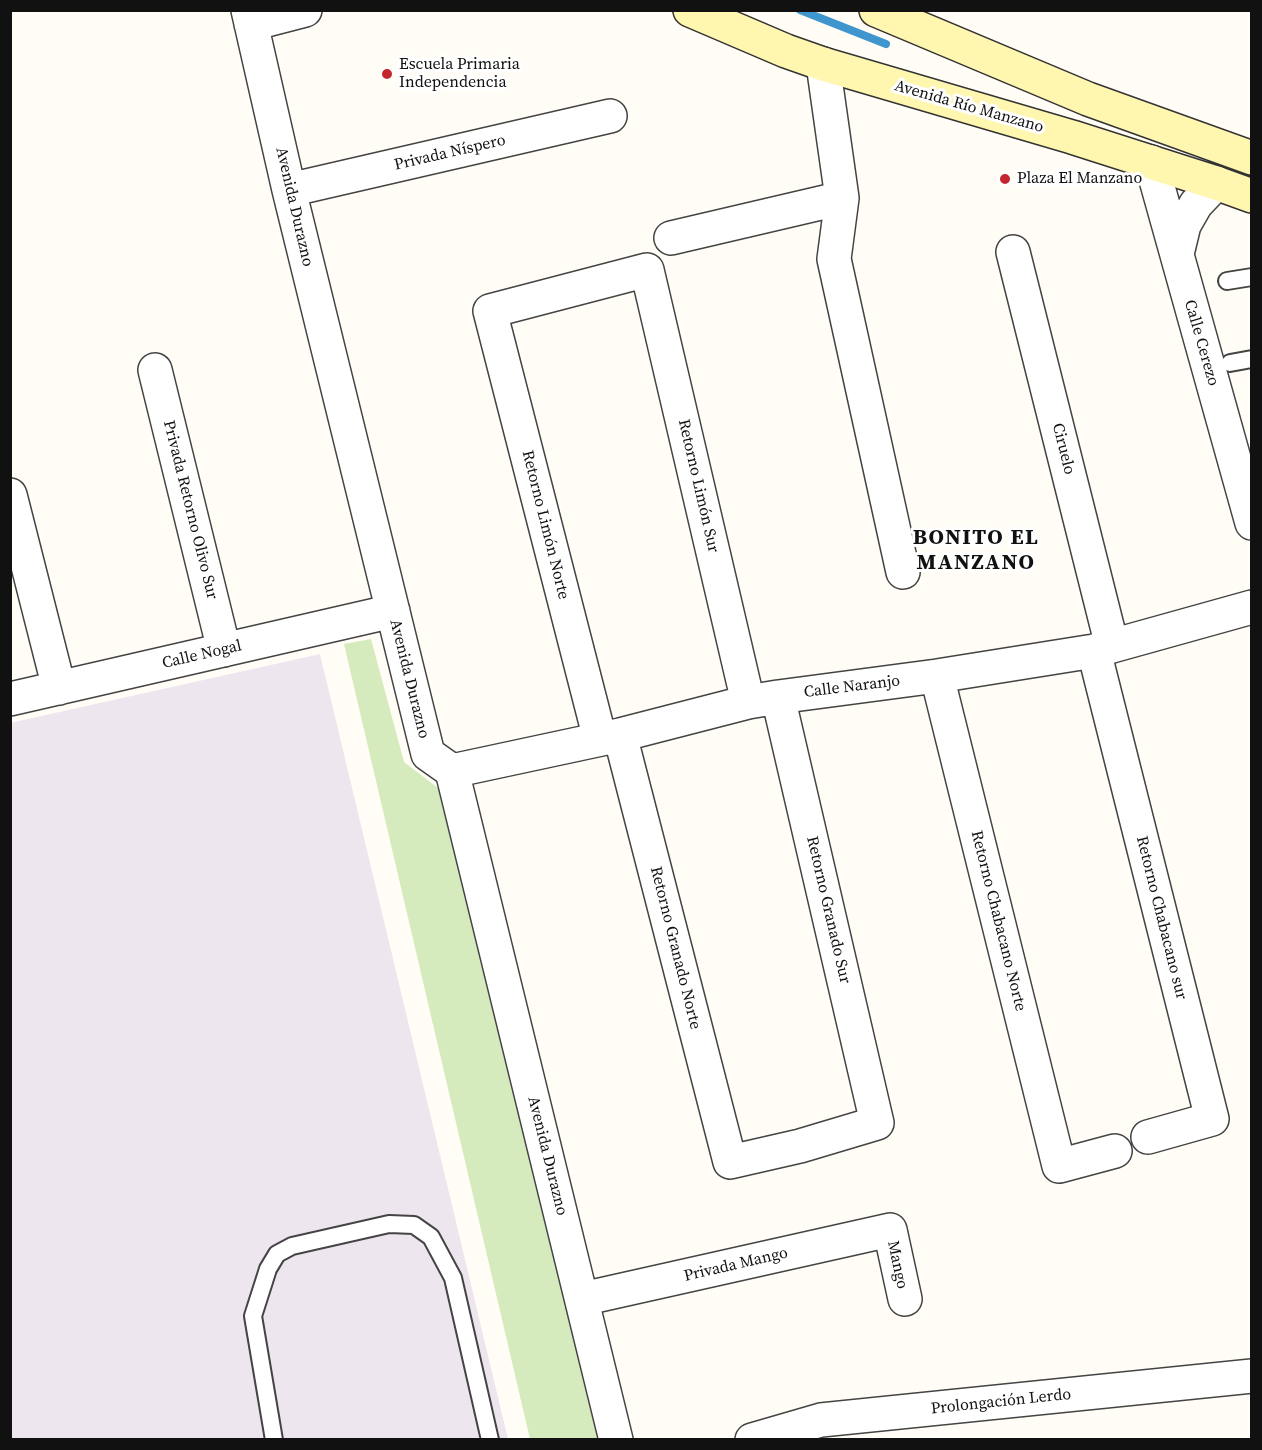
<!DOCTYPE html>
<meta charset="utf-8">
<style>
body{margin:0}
#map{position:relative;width:1262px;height:1450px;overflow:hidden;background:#fffdf5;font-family:"Source Serif 4",serif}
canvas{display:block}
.frame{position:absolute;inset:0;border:12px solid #111;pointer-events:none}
</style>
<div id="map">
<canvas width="1262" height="1450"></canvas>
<div class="frame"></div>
</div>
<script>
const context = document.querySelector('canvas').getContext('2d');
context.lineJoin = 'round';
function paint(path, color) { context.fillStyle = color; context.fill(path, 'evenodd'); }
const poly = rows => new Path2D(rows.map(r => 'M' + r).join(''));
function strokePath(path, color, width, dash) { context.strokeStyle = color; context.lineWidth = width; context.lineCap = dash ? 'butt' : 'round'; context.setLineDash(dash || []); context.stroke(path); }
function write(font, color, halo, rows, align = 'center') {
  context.font = font + ' "Source Serif 4",serif'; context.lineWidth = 6; context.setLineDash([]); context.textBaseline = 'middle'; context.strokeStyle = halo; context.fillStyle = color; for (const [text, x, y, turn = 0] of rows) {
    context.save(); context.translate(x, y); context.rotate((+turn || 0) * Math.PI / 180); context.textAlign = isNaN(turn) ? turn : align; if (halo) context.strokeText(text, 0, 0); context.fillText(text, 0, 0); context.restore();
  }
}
paint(poly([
 [320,654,508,1439,11,1439,10,723]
]), '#eee6ef');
paint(poly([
 [371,639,404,762,438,788,598,1439,530,1439,344,644]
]), '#d5ebbd');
strokePath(poly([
 [800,10,886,44]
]), '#3f96cf', 8);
const lane = poly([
 [1227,281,1252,277],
 [1230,363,1252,359],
 [274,1440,253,1316,268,1269,277,1254,292,1246,389,1224,414,1225,431,1237,453,1278,490,1440]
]);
const street = poly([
 [248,10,289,190,428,754,452,771,616,1440],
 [251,24,305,10],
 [823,64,842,198,834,259,903,572],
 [1151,162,1252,523],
 [289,190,610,116],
 [671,238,842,198],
 [1013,252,1112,646],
 [1177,254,1184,225,1196,204,1216,183],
 [155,370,224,650],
 [10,495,59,688],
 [1094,651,1212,1119,1148,1137],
 [937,676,1059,1166,1115,1151],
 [10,699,393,611],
 [620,735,730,1162,800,1146,877,1123,778,697],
 [600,739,490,311,647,270,748,702],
 [452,771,620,735,748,702,778,697,937,676,1094,651,1252,607],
 [582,1299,890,1230,905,1299],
 [752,1440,821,1420,1252,1376]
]);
const secondary = poly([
 [690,10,786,51,823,64,1072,137,1216,183,1252,196],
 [876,10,1088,99,1252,158]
]);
strokePath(lane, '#444', 20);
strokePath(street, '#444', 36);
strokePath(secondary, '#333', 36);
strokePath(lane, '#fff', 16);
strokePath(street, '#fff', 33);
strokePath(secondary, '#fff6b0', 33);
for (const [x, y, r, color] of [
 [387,74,6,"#c4262e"],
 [1005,179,6,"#c4262e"]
]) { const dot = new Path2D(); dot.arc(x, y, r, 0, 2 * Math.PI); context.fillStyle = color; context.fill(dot); strokePath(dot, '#fff', 2); }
write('16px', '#111', '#fff', [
 ["Escuela Primaria",399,65],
 ["Independencia",399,83],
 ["Plaza El Manzano",1017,179]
], 'left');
write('16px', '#111', '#fff', [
 ["Avenida Río Manzano",969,107,16],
 ["Privada Níspero",450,153,-13],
 ["Avenida Durazno",294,207,77],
 ["Calle Cerezo",1201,343,74],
 ["Ciruelo",1063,449,76],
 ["Retorno Limón Sur",698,486,77],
 ["Privada Retorno Olivo Sur",190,510,76],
 ["Retorno Limón Norte",545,525,76],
 ["Calle Nogal",202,655,-13],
 ["Avenida Durazno",409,679,76],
 ["Calle Naranjo",852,687,-7],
 ["Retorno Granado Sur",828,910,77],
 ["Retorno Chabacano sur",1161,918,76],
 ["Retorno Chabacano Norte",998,921,76],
 ["Retorno Granado Norte",675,948,76],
 ["Avenida Durazno",547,1156,76],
 ["Privada Mango",736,1265,-13],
 ["Mango",897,1265,78],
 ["Prolongación Lerdo",1001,1402,-6]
]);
context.letterSpacing = '1.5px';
write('bold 22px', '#111', '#fff', [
 ["BONITO EL",976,538],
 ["MANZANO",976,563]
]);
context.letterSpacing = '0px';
</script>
